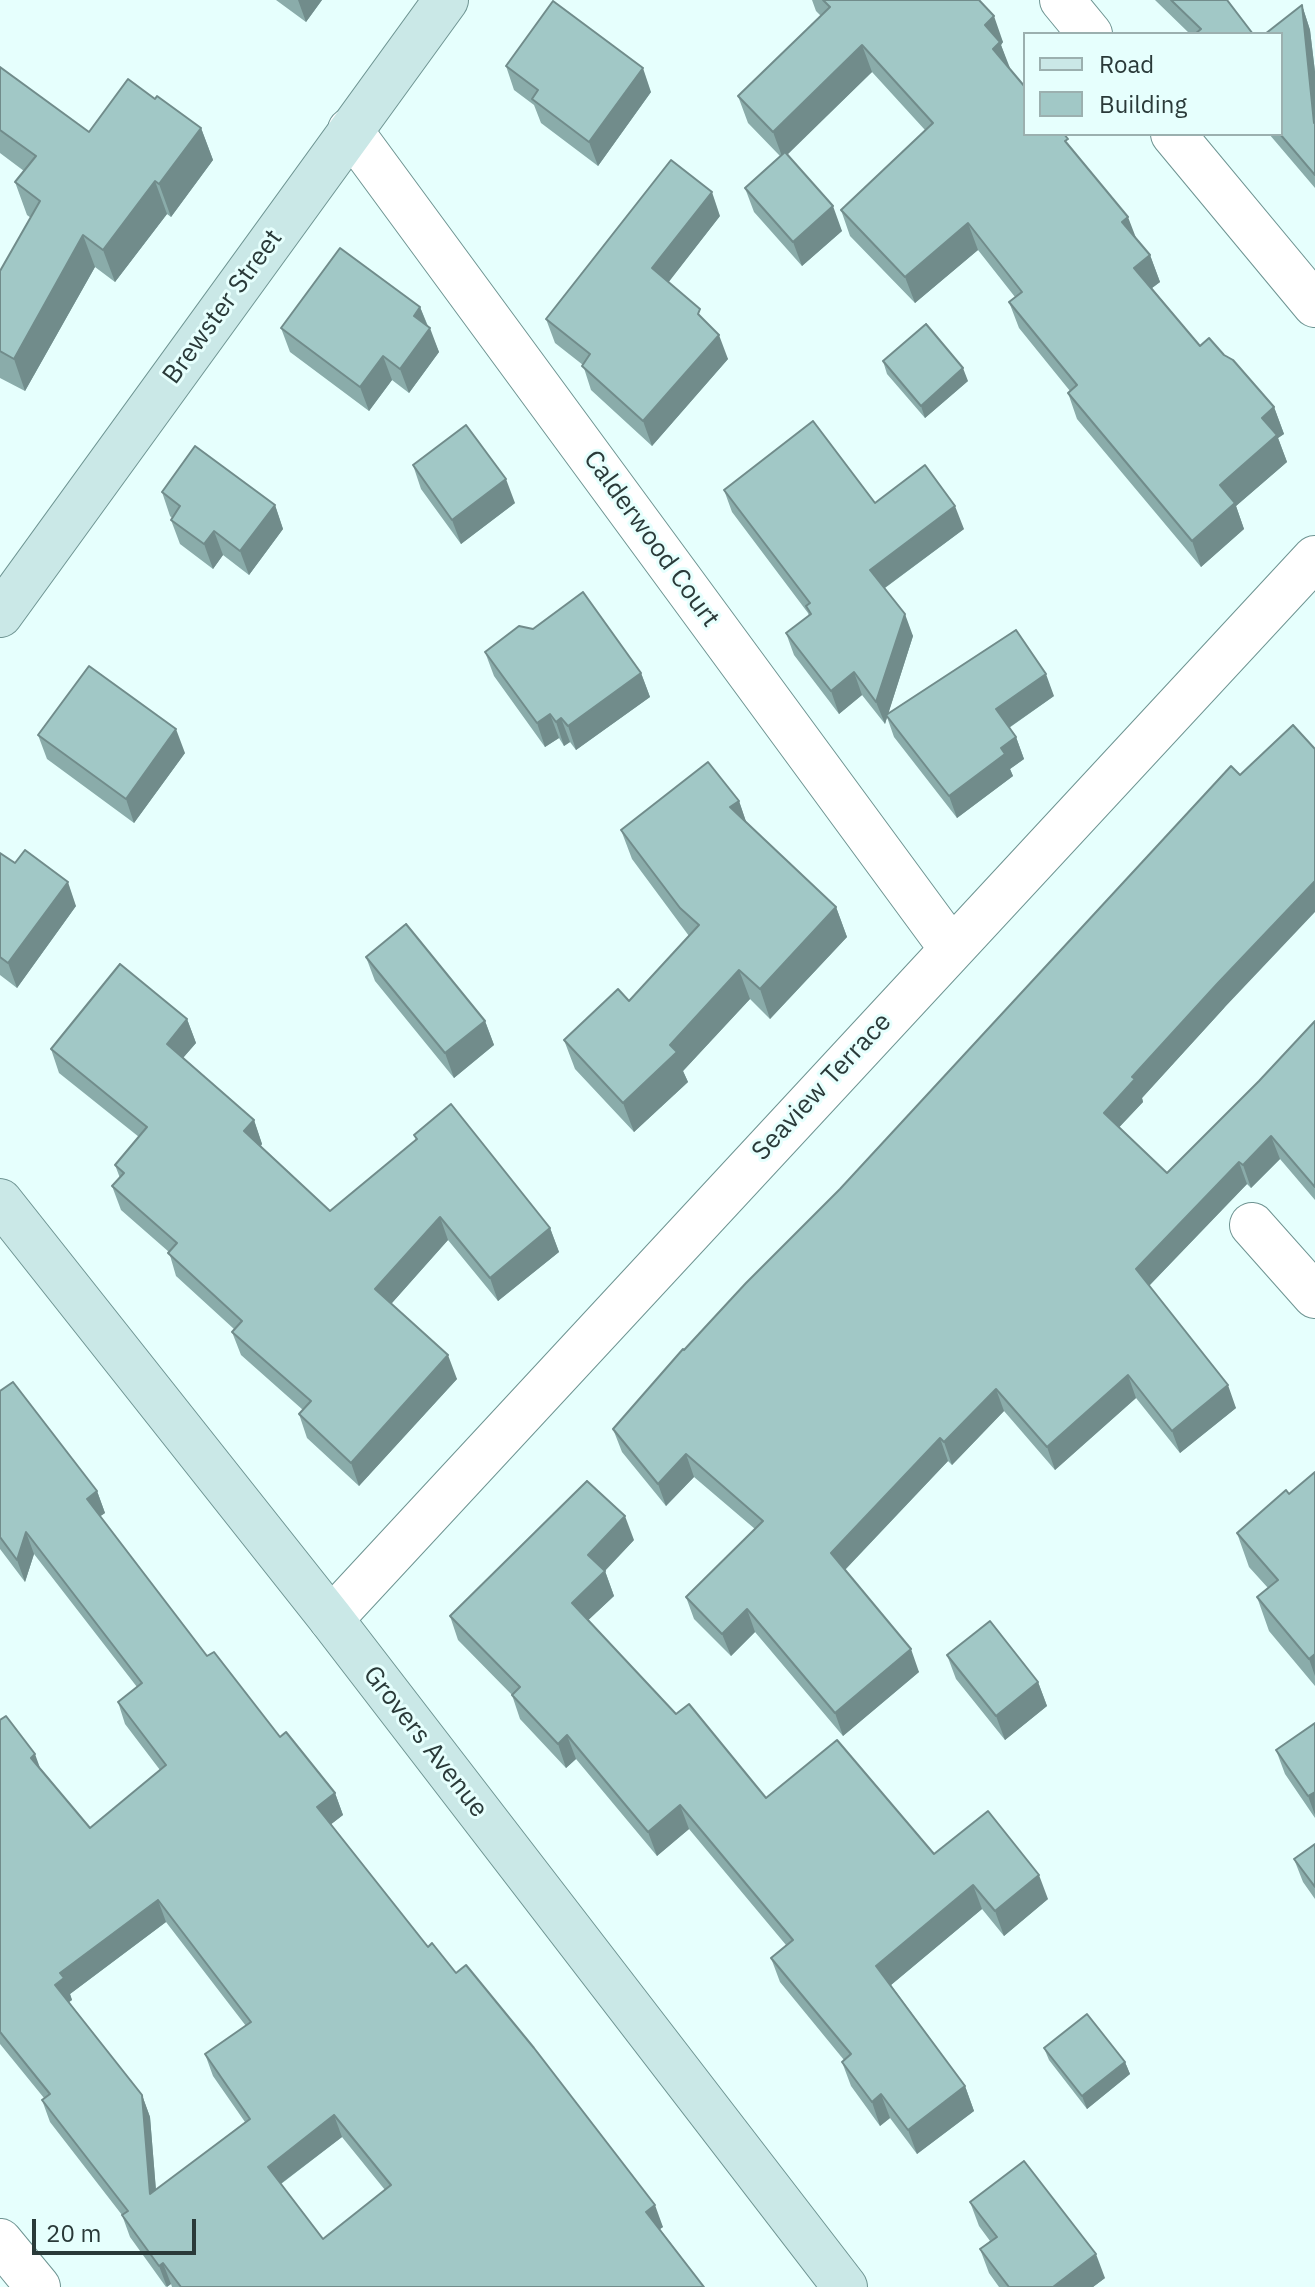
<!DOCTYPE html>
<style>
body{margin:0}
#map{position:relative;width:1315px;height:2287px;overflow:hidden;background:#e6fffd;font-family:"IBM Plex Sans",sans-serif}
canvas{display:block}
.legend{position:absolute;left:1023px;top:32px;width:260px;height:104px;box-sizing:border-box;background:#e6fffd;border:2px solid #9bb0af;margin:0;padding:10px 14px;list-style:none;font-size:24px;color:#2a3a39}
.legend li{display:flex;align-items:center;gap:16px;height:40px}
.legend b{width:40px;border:2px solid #9bb0af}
.scale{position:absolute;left:32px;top:2219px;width:164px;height:36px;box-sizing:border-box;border:4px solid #2a3a39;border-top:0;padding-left:10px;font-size:24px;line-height:28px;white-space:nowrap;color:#2a3a39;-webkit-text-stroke:6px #e6fffd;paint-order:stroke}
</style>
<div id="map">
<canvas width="1315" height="2287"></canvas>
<ul class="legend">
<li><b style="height:10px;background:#cae8e7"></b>Road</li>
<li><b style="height:22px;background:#a1c8c6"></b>Building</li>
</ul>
<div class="scale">20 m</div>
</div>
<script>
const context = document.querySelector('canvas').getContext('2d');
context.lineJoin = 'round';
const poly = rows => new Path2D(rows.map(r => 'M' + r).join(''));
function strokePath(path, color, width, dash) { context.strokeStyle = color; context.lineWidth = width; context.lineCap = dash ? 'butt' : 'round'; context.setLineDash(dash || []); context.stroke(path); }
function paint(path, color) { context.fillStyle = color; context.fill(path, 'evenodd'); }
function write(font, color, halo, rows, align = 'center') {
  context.font = font + ' "IBM Plex Sans",sans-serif'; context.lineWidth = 6; context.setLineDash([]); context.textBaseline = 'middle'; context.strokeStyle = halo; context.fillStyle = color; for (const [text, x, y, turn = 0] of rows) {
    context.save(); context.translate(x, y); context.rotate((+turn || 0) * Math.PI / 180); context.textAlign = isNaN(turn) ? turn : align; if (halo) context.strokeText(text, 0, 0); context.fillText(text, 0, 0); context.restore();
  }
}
const street = poly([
 [1062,0,1090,34],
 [350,130,951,948],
 [1173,134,1315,305],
 [1252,1225,1315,1296],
 [331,1619,1315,558],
 [0,2241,38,2287]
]);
const secondary = poly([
 [0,615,446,0],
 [0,1201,331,1619,845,2287]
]);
strokePath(street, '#6e9492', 46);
strokePath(secondary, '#6e9492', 46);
strokePath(street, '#fff', 44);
strokePath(secondary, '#cae8e7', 44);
paint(poly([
 [276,0,322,0,306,22],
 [812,0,979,0,1003,42,1001,45,1009,68,1072,150,1136,239,1150,255,1160,282,1152,288,1200,346,1224,355,1274,407,1284,434,1278,438,1287,462,1236,506,1244,529,1201,567,1077,419,1068,393,1070,391,1019,328,1009,302,1015,297,978,250,915,303,850,236,841,210,925,130,872,72,787,154,842,231,802,266,754,212,745,188,780,156,748,123,738,96,821,16,816,11],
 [1155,0,1227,0,1253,34,1190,34],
 [1302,5,1310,30,1315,72,1315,188,1269,134,1281,134],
 [506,66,651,92,598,166,541,123,534,105,514,90],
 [0,67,89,132,155,99,201,128,213,160,171,217,167,214,115,282,95,267,25,391,0,378,0,271,31,218,27,215,15,182,24,171,0,153],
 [720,216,668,282,704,321,728,359,652,446,591,390,583,365,555,343,546,319],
 [420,307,439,352,409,393,392,380,369,411,290,352,281,328],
 [883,361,968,381,925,418,887,374],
 [413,465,515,503,461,544,421,489],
 [724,490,875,503,964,529,885,588,913,636,888,714,1054,696,1009,728,1016,737,1024,759,1010,769,1013,776,957,818,894,737,887,717,885,724,862,695,839,714,794,655,786,633,809,616,808,613,732,512],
 [162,492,275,505,283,529,249,575,223,555,213,569,180,544,171,520,172,518,170,516],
 [485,652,641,673,650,697,576,750,570,742,564,746,559,738,545,747,494,676],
 [38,735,185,753,134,823,47,759],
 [739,801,746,822,836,907,847,937,770,1019,750,999,683,1071,688,1082,634,1132,575,1069,564,1040,629,1001,689,936,632,859,621,830],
 [0,853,76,906,17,988,0,975],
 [366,957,485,1021,494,1045,454,1078,375,981],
 [1225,1007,1142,1098,1143,1102,1119,1127,1167,1173,1259,1081,1315,1021,1315,1200,1280,1159,1251,1188,1247,1184,1149,1286,1236,1408,1180,1453,1136,1398,1055,1470,1004,1411,952,1465,948,1461,845,1570,919,1672,843,1736,755,1632,731,1656,694,1619,686,1597,755,1529,694,1477,666,1506,622,1452,613,1429,684,1350],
 [187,1019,196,1043,183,1058,254,1120,262,1144,261,1146,330,1211,416,1140,414,1135,550,1228,559,1252,498,1301,448,1240,391,1304,457,1379,359,1486,307,1438,299,1414,303,1410,241,1355,232,1332,234,1329,176,1276,169,1252,121,1210,112,1186,120,1178,115,1165,139,1137,59,1073,51,1049],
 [0,1391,97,1491,105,1513,100,1516,207,1656,280,1737,335,1793,343,1815,331,1824,428,1947,663,2227,660,2229,704,2287,172,2287,171,2284,166,2287,130,2237,122,2215,50,2122,42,2100,44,2098,0,2044,0,1720,90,1828,160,1770,125,1724,118,1702,137,1687,34,1554,25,1582,0,1549],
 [166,1922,246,2026,205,2054,213,2076,245,2122,156,2190,150,2117,142,2095,69,2002,72,2000,70,1994],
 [342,2137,385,2190,323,2239,281,2184],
 [1315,1472,1315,1686,1269,1631,1257,1597,1268,1588,1249,1567,1237,1533,1289,1494],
 [634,1540,605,1571,614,1596,588,1620,676,1714,766,1798,934,1854,1048,1899,1004,1936,982,1909,891,1985,965,2086,974,2111,917,2154,890,2118,880,2126,851,2086,842,2062,844,2060,780,1982,771,1958,786,1945,689,1829,657,1856,576,1759,566,1768,520,1719,512,1695,458,1640,450,1616],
 [947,1655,1038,1682,1047,1706,1005,1740,956,1679],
 [1315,1723,1315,1818,1285,1774,1276,1750],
 [1315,1844,1315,1899,1303,1882,1294,1859],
 [1044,2048,1125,2062,1130,2074,1087,2109,1049,2060],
 [970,2202,1105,2278,1093,2287,999,2287,989,2273,980,2249,990,2241,979,2226]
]), '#8aacaa');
paint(poly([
 [298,0,322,0,306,22],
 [1302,5,1310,30,1315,72,1315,126],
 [994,16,1003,42,1001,45,1010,68,1002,75,985,25],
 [862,45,872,72,783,159,773,132],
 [643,68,651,92,598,166,589,142],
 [201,128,213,160,171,217,159,184],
 [155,181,167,214,115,282,103,250],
 [712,192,720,216,661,292,652,268],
 [833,206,842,231,802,266,793,242],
 [1128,217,1138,243,1122,222],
 [968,223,978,250,915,303,905,277],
 [83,235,95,267,25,391,14,359],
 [1150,255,1160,282,1144,294,1134,268],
 [420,307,429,330,430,328,439,352,409,393,400,369,414,316],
 [719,335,728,359,652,446,643,421],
 [383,356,392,380,369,411,360,387],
 [963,368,968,381,925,418,921,406],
 [1274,407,1284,434,1278,438,1287,462,1236,506,1244,529,1201,567,1192,541,1220,485,1262,418],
 [506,479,515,503,461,544,452,520],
 [275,505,283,529,249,575,240,551],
 [955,506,964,529,879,592,870,570],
 [214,531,223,555,213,569,204,544],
 [905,614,913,636,885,724,876,702],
 [854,672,862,695,839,714,831,691],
 [641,673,650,697,576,750,568,726],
 [1046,674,1054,696,1004,731,996,709],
 [550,714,559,738,545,747,537,723],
 [561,718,570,742,564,746,556,722],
 [176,729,185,753,134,823,126,799],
 [1016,737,1024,759,1010,769,1013,776,957,818,949,796,1001,748],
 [739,801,749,830,730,807],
 [1315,881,1315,912,1225,1007,1142,1098,1143,1102,1112,1135,1104,1113,1132,1077,1217,984],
 [68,882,76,906,17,988,8,963],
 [836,907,847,937,770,1019,760,989],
 [739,970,750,999,683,1071,688,1082,634,1132,623,1103,670,1045],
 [187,1019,196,1043,175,1067,167,1044],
 [485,1021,494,1045,454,1078,445,1053],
 [254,1120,262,1144,253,1155,244,1131],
 [1271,1136,1280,1159,1251,1188,1243,1165],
 [1239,1162,1247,1184,1144,1291,1136,1269],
 [440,1217,448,1240,384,1312,375,1289],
 [550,1228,559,1252,498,1301,490,1278],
 [448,1355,457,1379,359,1486,351,1463],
 [1128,1375,1136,1398,1055,1470,1047,1447],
 [1228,1385,1236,1408,1180,1453,1172,1431],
 [996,1389,1004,1411,952,1465,944,1442],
 [940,1438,948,1461,839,1576,831,1553],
 [686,1454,694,1477,666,1506,658,1484],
 [97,1491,105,1513,95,1520,87,1499],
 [625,1516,634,1540,597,1579,588,1555],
 [26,1532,34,1554,25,1582,17,1560],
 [605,1571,614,1596,581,1627,572,1603],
 [747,1609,755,1632,731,1656,722,1634],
 [911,1649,919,1672,843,1736,835,1713],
 [1315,1654,1315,1676,1309,1659],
 [1038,1682,1047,1706,1005,1740,996,1716],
 [567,1735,576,1759,566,1768,558,1744],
 [35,1754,43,1776,31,1758],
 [1315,1792,1315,1815,1308,1796],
 [335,1793,343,1815,325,1829,317,1807],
 [680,1805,689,1829,657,1856,648,1832],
 [1039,1875,1048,1899,1004,1936,995,1911],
 [973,1885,982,1909,885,1990,876,1966],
 [158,1900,166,1922,70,1994,72,2000,63,2006,55,1985,60,1973],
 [1125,2062,1130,2074,1087,2109,1082,2096],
 [965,2086,974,2111,917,2154,908,2130],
 [881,2094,890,2118,880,2126,872,2102],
 [142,2095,150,2117,158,2216,150,2194],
 [334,2115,342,2137,275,2188,268,2167],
 [655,2205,663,2227,654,2233,646,2212],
 [1096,2254,1105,2278,1093,2287,1053,2287],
 [163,2263,171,2284,167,2287,159,2266]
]), '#718c8b');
const building = poly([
 [823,0,979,0,994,16,985,25,1000,42,993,49,1025,87,1025,134,1064,134,1068,139,1065,141,1128,217,1122,222,1150,255,1134,268,1200,346,1209,338,1224,355,1233,360,1274,407,1262,418,1277,435,1220,485,1235,503,1192,541,1068,393,1077,385,1009,302,1022,292,968,223,905,277,841,210,933,123,862,45,773,132,738,96,830,7,823,0],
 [1171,0,1227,0,1253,34,1195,34,1201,29,1171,0],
 [553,1,643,68,589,142,532,99,538,90,506,66,553,1],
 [1302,5,1314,123,1315,122,1315,175,1280,134,1281,34,1265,34,1302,5],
 [0,67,89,132,128,79,155,99,157,96,201,128,159,184,155,181,103,250,83,235,14,359,0,351,0,271,40,201,15,182,36,156,0,130,0,67],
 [785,152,833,206,793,242,745,188,785,152],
 [671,160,712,192,652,268,700,309,698,314,719,335,643,421,582,366,590,354,546,319,671,160],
 [340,248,420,307,414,316,430,328,400,369,383,356,360,387,281,328,340,248],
 [926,324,963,368,921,406,883,361,926,324],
 [813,421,875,503,925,465,955,506,870,570,905,614,876,702,854,672,831,691,786,633,811,614,806,606,810,603,724,490,813,421],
 [466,425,506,479,452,520,413,465,466,425],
 [195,446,275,505,240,551,214,531,204,544,171,520,180,506,162,492,195,446],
 [583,592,641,673,568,726,561,718,556,722,550,714,537,723,485,652,519,626,533,629,583,592],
 [1016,630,1046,674,996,709,1016,737,1001,748,1005,754,949,796,886,715,1016,630],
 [89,666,176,729,126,799,38,735,89,666],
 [1293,725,1315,749,1315,881,1217,984,1132,1077,1135,1079,1104,1113,1167,1173,1259,1081,1315,1021,1315,1187,1271,1136,1243,1165,1239,1162,1136,1269,1228,1385,1172,1431,1128,1375,1047,1447,996,1389,944,1442,940,1438,831,1553,911,1649,835,1713,747,1609,722,1634,686,1597,763,1521,686,1454,658,1484,613,1429,683,1349,684,1350,746,1283,840,1189,1231,766,1240,775,1293,725],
 [708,762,739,801,730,807,836,907,760,989,739,970,670,1045,677,1052,623,1103,564,1040,618,989,629,1001,699,925,680,908,621,830,708,762],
 [25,850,68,882,8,963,0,957,0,853,15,863,25,850],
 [406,924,485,1021,445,1053,366,957,406,924],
 [120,964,187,1019,167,1044,254,1120,244,1131,330,1211,417,1139,414,1135,451,1104,550,1228,490,1278,440,1217,375,1289,448,1355,351,1463,299,1414,311,1401,232,1332,242,1321,168,1253,177,1243,112,1186,124,1173,115,1165,147,1127,51,1049,120,964],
 [13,1382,97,1491,87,1499,207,1656,214,1652,280,1737,286,1732,335,1793,317,1807,428,1947,432,1943,456,1973,466,1965,534,2048,655,2205,646,2212,704,2287,181,2287,163,2263,159,2266,122,2215,128,2211,42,2100,50,2094,0,2032,0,1720,6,1716,35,1754,31,1758,90,1828,166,1765,118,1702,142,1683,26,1532,17,1560,0,1537,0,1391,13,1382],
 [158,1900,251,2022,205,2054,250,2119,150,2194,142,2095,55,1985,64,1978,60,1973,158,1900],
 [334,2115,391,2185,323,2239,268,2167,334,2115],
 [1315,1472,1315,1654,1309,1659,1257,1597,1278,1580,1237,1533,1286,1490,1289,1494,1315,1472],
 [587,1481,625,1516,588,1555,605,1571,572,1603,676,1714,689,1704,766,1798,837,1740,934,1854,988,1811,1039,1875,995,1911,973,1885,876,1966,965,2086,908,2130,881,2094,872,2102,842,2062,851,2054,771,1958,793,1940,680,1805,648,1832,567,1735,558,1744,512,1695,520,1687,450,1616,587,1481],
 [990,1621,1038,1682,996,1716,947,1655,990,1621],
 [1315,1723,1315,1792,1308,1796,1276,1750,1315,1723],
 [1315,1844,1315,1887,1294,1859,1315,1844],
 [1087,2014,1125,2062,1082,2096,1044,2048,1087,2014],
 [1024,2161,1096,2254,1053,2287,1009,2287,980,2249,997,2237,970,2202,1024,2161]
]);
paint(building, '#a1c8c6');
strokePath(building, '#718c8b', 2);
write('26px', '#2a3a39', '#e6fffd', [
 ["Brewster Street",223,307,-54],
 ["Calderwood Court",651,539,54],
 ["Seaview Terrace",822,1087,-47],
 ["Grovers Avenue",425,1742,52]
]);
</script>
